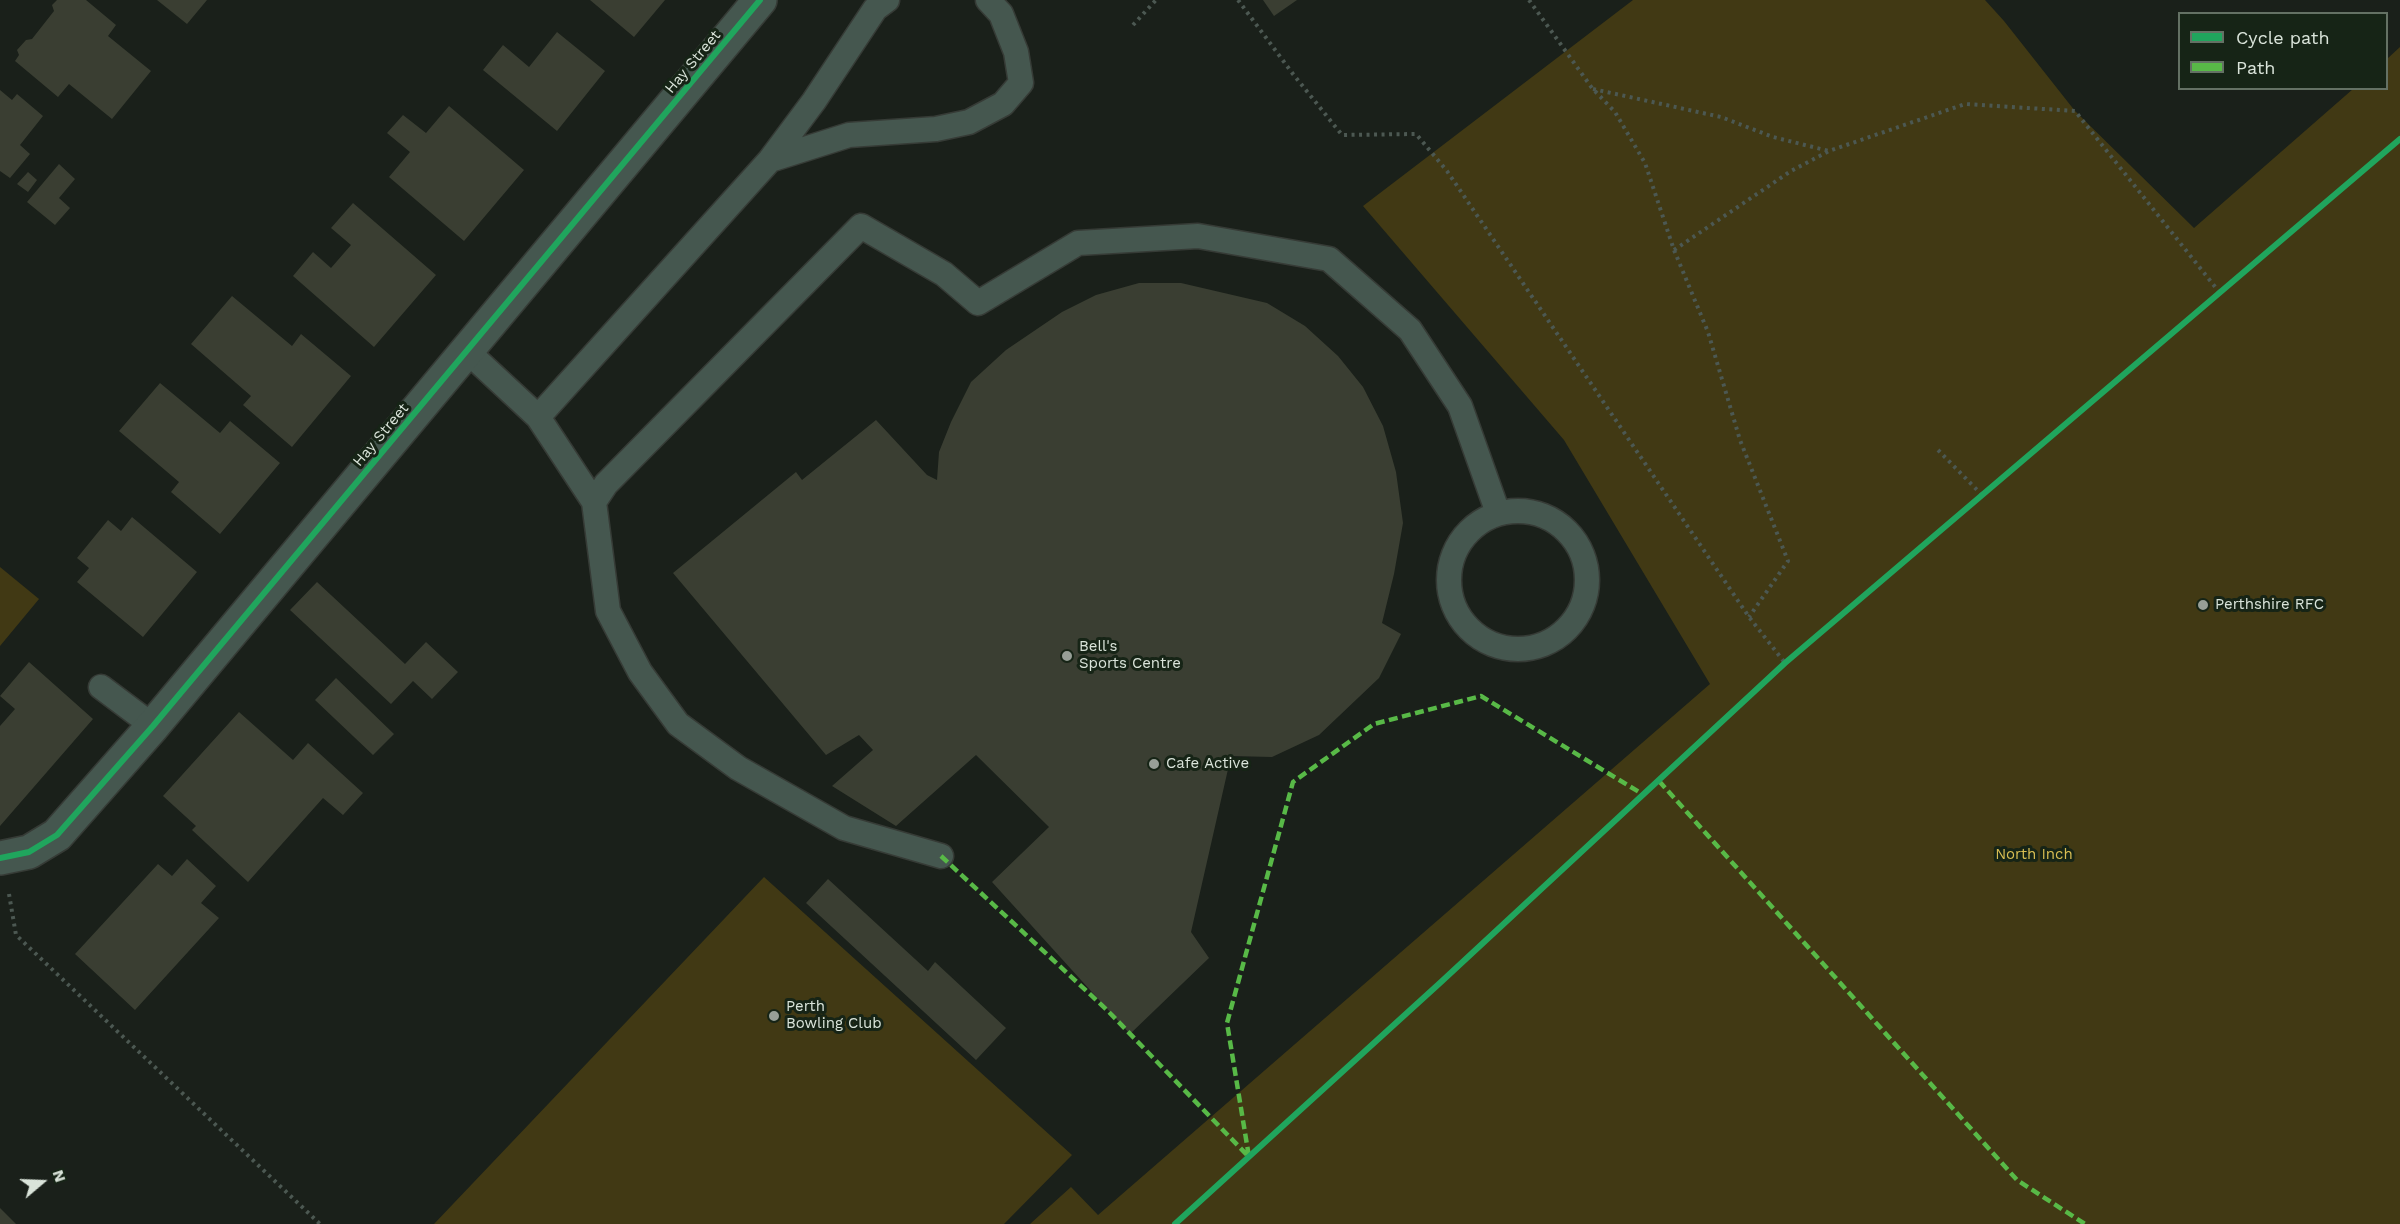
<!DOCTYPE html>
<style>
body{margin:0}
#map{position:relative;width:2400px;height:1224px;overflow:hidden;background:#1a201a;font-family:"Work Sans",sans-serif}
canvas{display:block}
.legend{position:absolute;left:2178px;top:12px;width:210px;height:78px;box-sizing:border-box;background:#162416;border:2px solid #647164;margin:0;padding:8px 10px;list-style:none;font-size:18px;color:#dae4da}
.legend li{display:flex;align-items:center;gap:12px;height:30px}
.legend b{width:30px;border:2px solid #647164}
.north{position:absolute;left:12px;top:1152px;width:60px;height:60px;-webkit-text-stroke:4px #162416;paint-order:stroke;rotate:71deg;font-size:16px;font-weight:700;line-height:24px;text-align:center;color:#dae4da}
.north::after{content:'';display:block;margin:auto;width:21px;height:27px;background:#dae4da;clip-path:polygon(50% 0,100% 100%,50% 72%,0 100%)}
</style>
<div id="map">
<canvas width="2400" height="1224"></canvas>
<ul class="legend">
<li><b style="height:8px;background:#20a55d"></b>Cycle path</li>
<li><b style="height:8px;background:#58b947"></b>Path</li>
</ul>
<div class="north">N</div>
</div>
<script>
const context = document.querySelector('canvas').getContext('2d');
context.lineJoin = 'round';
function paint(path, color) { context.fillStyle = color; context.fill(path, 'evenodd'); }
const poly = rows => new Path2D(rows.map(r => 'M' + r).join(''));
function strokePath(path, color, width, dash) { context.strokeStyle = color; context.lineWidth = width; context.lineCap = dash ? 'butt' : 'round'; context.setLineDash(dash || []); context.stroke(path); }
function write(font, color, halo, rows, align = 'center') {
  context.font = font + ' "Work Sans",sans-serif'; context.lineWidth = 6; context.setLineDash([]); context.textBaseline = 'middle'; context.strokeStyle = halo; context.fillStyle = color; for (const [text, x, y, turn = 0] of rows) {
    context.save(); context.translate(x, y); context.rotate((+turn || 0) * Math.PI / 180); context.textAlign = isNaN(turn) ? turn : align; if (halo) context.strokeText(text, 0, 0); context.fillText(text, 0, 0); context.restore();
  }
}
paint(poly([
 [1633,0,1985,0,2004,21,2075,111,2194,228,2353,89,2386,88,2387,59,2400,47,2400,1224,1030,1224,1071,1187,1098,1215,1710,684,1564,440,1363,206],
 [0,567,39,599,0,646],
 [764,877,1072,1155,1004,1224,434,1224]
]), '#413914');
paint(poly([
 [57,0,86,0,116,25,108,36,151,71,112,119,69,84,58,97,15,61,19,55,17,50,26,40,32,39,54,11,52,5],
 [157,0,207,0,187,24],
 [590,0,665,0,634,37],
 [1263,0,1297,0,1274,16],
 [557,32,605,71,557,131,483,70,503,45,529,67],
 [0,90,12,100,17,94,43,116,20,145,30,154,10,178,0,171],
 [449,106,524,170,464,241,389,177,410,152,387,133,403,115,426,133],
 [59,164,75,179,59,198,70,208,55,225,27,202],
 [28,172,37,180,28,192,17,184],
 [353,203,436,275,374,347,293,276,313,252,331,268,351,245,331,228],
 [1139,283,1181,283,1267,303,1305,326,1338,356,1363,387,1383,426,1396,472,1403,523,1394,574,1382,623,1401,634,1379,678,1319,735,1272,757,1231,756,1191,932,1209,958,1130,1034,992,882,1049,827,976,755,896,826,832,786,873,750,859,735,826,755,673,573,796,472,802,480,876,420,927,475,937,480,939,452,951,422,971,382,1006,350,1062,312,1096,295],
 [232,296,292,346,301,334,351,376,292,447,243,405,251,396,191,344],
 [160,383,220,433,230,421,280,463,220,534,171,492,179,482,119,431],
 [132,517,197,572,143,637,77,582,89,568,77,558,108,520,121,531],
 [317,582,405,664,426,642,458,672,432,699,413,681,391,704,290,610],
 [29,662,93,719,0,826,0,726,15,709,0,696],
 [336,678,394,734,373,755,315,700],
 [239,712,293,760,308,743,363,793,343,815,323,798,248,882,192,830,196,826,163,796],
 [187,859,216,886,201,903,219,918,135,1010,75,954,158,864,172,876],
 [828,879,928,971,935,962,1006,1028,976,1060,806,903],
 [0,1208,16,1224,0,1224]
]), '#3a3e32');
const lane = poly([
 [770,160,849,135,936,129,969,122,1003,104,1021,83,1016,52,1001,14,988,0],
 [467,351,538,417,594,502,608,611,640,672,678,724,738,768,844,828,941,856],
 [538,417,770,160,814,101,875,9,887,0],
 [594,502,606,484,861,226,944,274,978,303,1078,243,1198,236,1329,259,1410,330,1460,406,1498,513],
 '1449 580a69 69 0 1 1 138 0a69 69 0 1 1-138 0Z',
 [101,687,153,726]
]);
const street = poly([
 [0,858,29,852,57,835,153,726,760,0]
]);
strokePath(lane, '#363b36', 27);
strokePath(street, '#363b36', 36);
strokePath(poly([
 [1238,0,1293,74,1342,135,1416,134,1447,171,1749,617,1785,663],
 [1529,0,1592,88,1615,112,1645,163,1674,250,1708,332,1740,440,1788,561,1749,617],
 [1133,25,1156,0],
 [1593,89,1721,117,1773,137,1829,151],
 [1674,250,1791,171,1829,151,1965,104,2075,111,2220,293],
 [1938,450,1983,496],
 [9,894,16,935,320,1224]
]), '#4c5852', 4, [3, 4.5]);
strokePath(lane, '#45574f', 24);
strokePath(street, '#45574f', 33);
strokePath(poly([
 [1659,781,2017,1180,2085,1224],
 [941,856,1107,1010,1249,1157,1227,1023,1293,782,1374,724,1481,696,1644,795]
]), '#58b947', 4.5, [9, 4.5]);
strokePath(poly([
 [0,858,29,852,57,835,153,726,760,0],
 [1175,1224,1441,982,1785,663,2400,139]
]), '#20a55d', 6);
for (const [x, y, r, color] of [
 [2203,605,6,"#979f97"],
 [1067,656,6,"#979f97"],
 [1154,764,6,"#979f97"],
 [774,1016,6,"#979f97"]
]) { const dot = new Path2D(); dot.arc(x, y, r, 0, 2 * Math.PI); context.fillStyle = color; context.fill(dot); strokePath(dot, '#162416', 2); }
write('15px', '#dae4da', '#162416', [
 ["Hay Street",693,62,-50],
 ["Hay Street",381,435,-50]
]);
write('15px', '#dae4da', '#162416', [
 ["Perthshire RFC",2215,605],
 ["Bell's",1079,647],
 ["Sports Centre",1079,664],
 ["Cafe Active",1166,764],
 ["Perth",786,1007],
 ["Bowling Club",786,1024]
], 'left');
write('15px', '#d9be53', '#162416', [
 ["North Inch",2034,855]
]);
</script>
